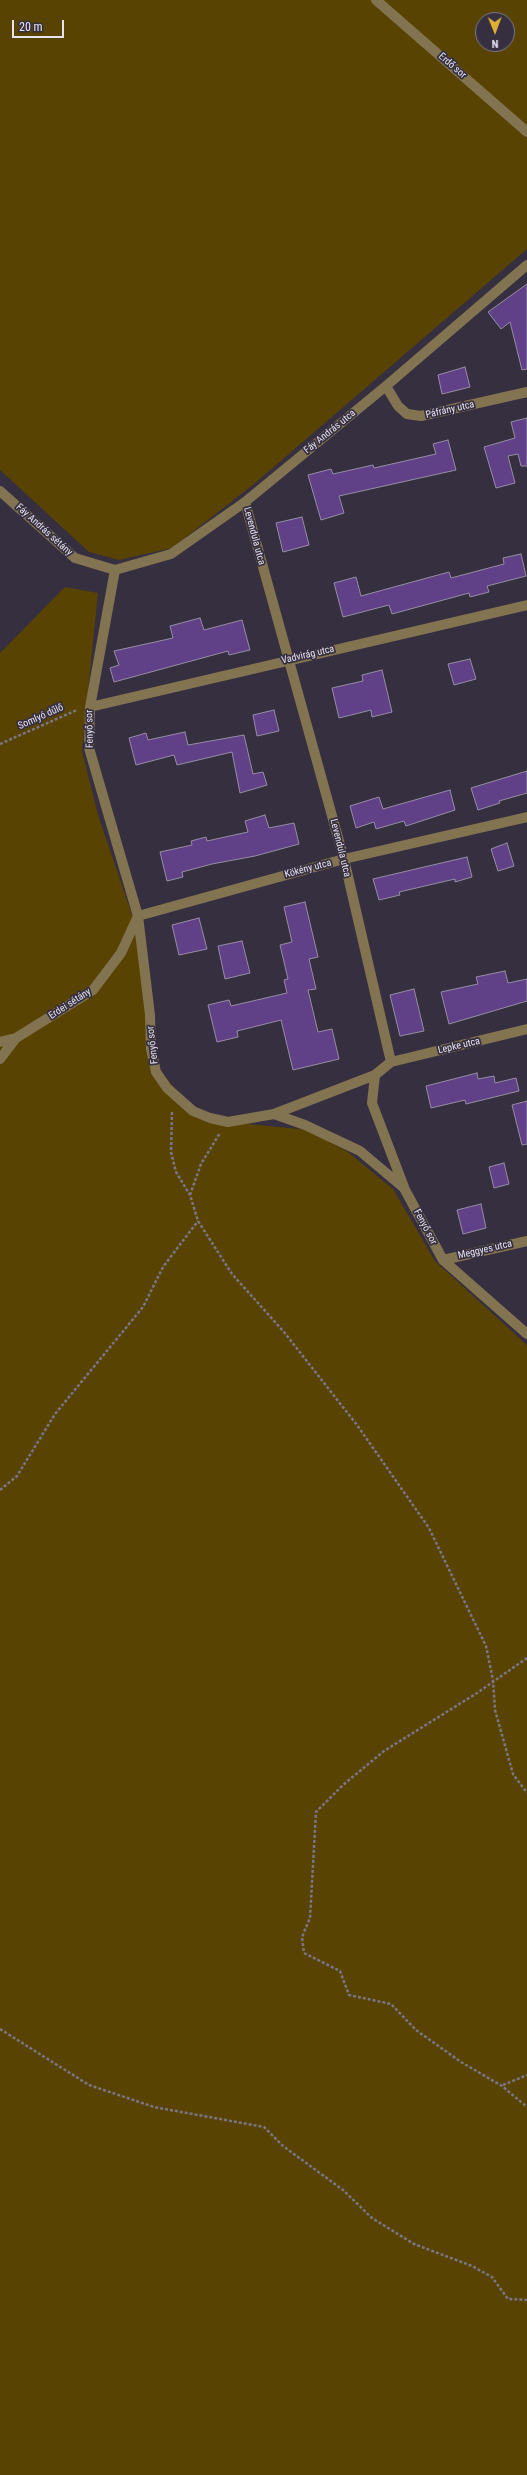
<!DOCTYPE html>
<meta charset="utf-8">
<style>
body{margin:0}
#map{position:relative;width:527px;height:2475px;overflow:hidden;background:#362f40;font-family:"Roboto Condensed",sans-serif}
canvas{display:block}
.north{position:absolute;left:475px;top:12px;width:40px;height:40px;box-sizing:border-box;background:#362f40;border:1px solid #7d7786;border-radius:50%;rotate:179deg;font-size:11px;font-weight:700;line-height:16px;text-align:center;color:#e7e3ef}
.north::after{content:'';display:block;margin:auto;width:14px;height:18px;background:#dfb034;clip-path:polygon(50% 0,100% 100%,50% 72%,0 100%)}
.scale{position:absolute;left:12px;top:20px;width:52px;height:18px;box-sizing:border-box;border:2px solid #e7e3ef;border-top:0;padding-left:5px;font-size:12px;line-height:14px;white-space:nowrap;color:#e7e3ef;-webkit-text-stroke:3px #362f40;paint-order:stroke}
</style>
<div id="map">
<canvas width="527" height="2475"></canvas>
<div class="north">N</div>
<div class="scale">20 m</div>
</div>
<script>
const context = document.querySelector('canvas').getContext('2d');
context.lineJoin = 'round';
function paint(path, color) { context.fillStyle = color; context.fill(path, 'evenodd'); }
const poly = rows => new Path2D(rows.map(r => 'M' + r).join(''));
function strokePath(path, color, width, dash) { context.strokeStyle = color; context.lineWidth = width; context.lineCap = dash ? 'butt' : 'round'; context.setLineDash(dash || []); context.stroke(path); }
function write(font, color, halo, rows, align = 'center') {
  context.font = font + ' "Roboto Condensed",sans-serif'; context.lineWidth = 3.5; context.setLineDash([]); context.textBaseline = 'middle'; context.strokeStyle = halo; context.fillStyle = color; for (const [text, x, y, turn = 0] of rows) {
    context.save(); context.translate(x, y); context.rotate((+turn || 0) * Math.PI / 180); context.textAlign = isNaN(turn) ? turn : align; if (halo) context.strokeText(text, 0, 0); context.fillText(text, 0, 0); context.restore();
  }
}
paint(poly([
 [0,0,527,0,527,249,254,484,172,548,119,560,89,552,0,470],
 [483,20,507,20,507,44,483,44],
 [65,587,98,593,82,751,98,815,142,944,160,1070,189,1106,228,1122,309,1130,348,1152,393,1189,435,1261,527,1345,527,2475,0,2475,0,653]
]), '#584302');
const building = poly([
 [527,284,527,369,522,370,510,322,501,329,488,312,527,284],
 [465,367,470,387,442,394,438,375,465,367],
 [527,418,527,466,521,466,518,454,508,456,515,483,496,488,484,447,515,438,511,422,527,418],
 [448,440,456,470,339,496,344,513,321,520,308,475,331,469,333,474,373,465,374,468,436,454,433,444,448,440],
 [302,517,309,545,283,552,276,523,302,517],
 [521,554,526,576,487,586,489,592,470,597,469,593,392,614,389,605,343,617,334,583,356,577,361,596,449,572,451,578,504,564,503,558,521,554],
 [200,618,204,630,242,620,250,650,229,655,228,651,114,682,110,668,119,665,114,651,173,638,170,626,200,618],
 [470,659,476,679,454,685,448,664,470,659],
 [382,670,392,712,372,717,371,710,339,718,332,688,363,681,362,675,382,670],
 [274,710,279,731,257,736,253,715,274,710],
 [185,732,188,745,244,735,253,774,263,772,267,785,240,793,232,752,177,765,174,755,136,765,129,738,146,733,148,740,185,732],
 [527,771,527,793,499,801,500,803,478,810,471,788,527,771],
 [450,790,455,810,406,826,404,821,376,829,374,822,356,828,350,806,379,797,383,809,450,790],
 [265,815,269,828,294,823,299,844,255,856,212,864,182,872,183,877,167,881,160,852,192,845,191,841,206,837,207,841,248,832,245,821,265,815],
 [507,843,514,866,498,871,491,849,507,843],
 [467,857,472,877,455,882,455,879,399,892,400,895,379,900,373,879,467,857],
 [305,902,318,957,309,959,316,989,308,990,318,1032,332,1029,339,1059,293,1070,281,1020,237,1031,238,1037,217,1042,208,1005,229,1000,231,1006,287,993,284,980,288,979,280,945,292,942,284,907,305,902],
 [199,918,207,949,179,955,172,925,199,918],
 [242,941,250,973,225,979,218,946,242,941],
 [505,971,508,983,527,979,527,1001,449,1024,441,992,478,984,476,977,505,971],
 [414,989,424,1031,400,1036,390,995,414,989],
 [477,1073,478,1079,494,1076,495,1083,516,1078,519,1091,466,1104,465,1100,431,1108,426,1086,477,1073],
 [527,1101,527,1144,522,1145,512,1105,527,1101],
 [504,1163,509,1184,494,1188,489,1167,504,1163],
 [481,1204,486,1228,463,1234,457,1210,481,1204]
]);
paint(building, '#604087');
strokePath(building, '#968ea3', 1);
strokePath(poly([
 [0,744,77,710],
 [172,1112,171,1152,176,1172,190,1195,198,1221,232,1274,284,1332,357,1425,429,1528,486,1646,493,1680,495,1710,513,1774,527,1793],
 [190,1195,201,1164,220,1133],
 [0,1490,17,1476,55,1414,143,1307,163,1267,198,1221],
 [527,1658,477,1693,384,1751,343,1785,316,1812,310,1918,302,1937,304,1953,340,1971,349,1995,391,2004,416,2030,461,2062,502,2086,527,2107],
 [0,2029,89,2085,154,2107,264,2127,283,2146,343,2190,372,2218,414,2244,472,2266,492,2277,508,2299,527,2300],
 [503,2085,527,2075]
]), '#7b7584', 2.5, [3, 2]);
strokePath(poly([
 [376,0,527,132],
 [386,386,398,406,407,414,421,416,527,392],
 [0,491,75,558,115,570],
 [245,502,344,859,391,1062,375,1075,372,1103,404,1187],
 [115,570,90,707,89,748,138,916,150,1015,151,1049,156,1072,167,1088,193,1111,210,1118,228,1122,274,1114,305,1125,360,1151,404,1188,443,1260,527,1334],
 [115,570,171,554,245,502,386,386,527,265],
 [90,707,527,605],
 [0,1042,16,1038],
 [0,1059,16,1038,93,990,121,953,138,916,344,859,527,817],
 [391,1062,527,1029],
 [274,1114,375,1075],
 [443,1260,527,1241]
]), '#837451', 10);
write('10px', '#e7e3ef', '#362f40', [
 ["Erdő sor",452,66,41],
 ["Páfrány utca",450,410,-13],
 ["Fáy András utca",330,432,-39],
 ["Fáy András sétány",44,530,42],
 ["Levendula utca",254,536,75],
 ["Vadvirág utca",308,655,-13],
 ["Somlyó dűlő",41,717,-24],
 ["Fenyő sor",90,729,-91],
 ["Levendula utca",340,848,76],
 ["Kökény utca",308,869,-15],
 ["Erdei sétány",70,1004,-33],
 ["Fenyő sor",153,1045,-96],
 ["Lepke utca",459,1046,-13],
 ["Fenyő sor",425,1227,62],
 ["Meggyes utca",485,1250,-13]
]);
</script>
